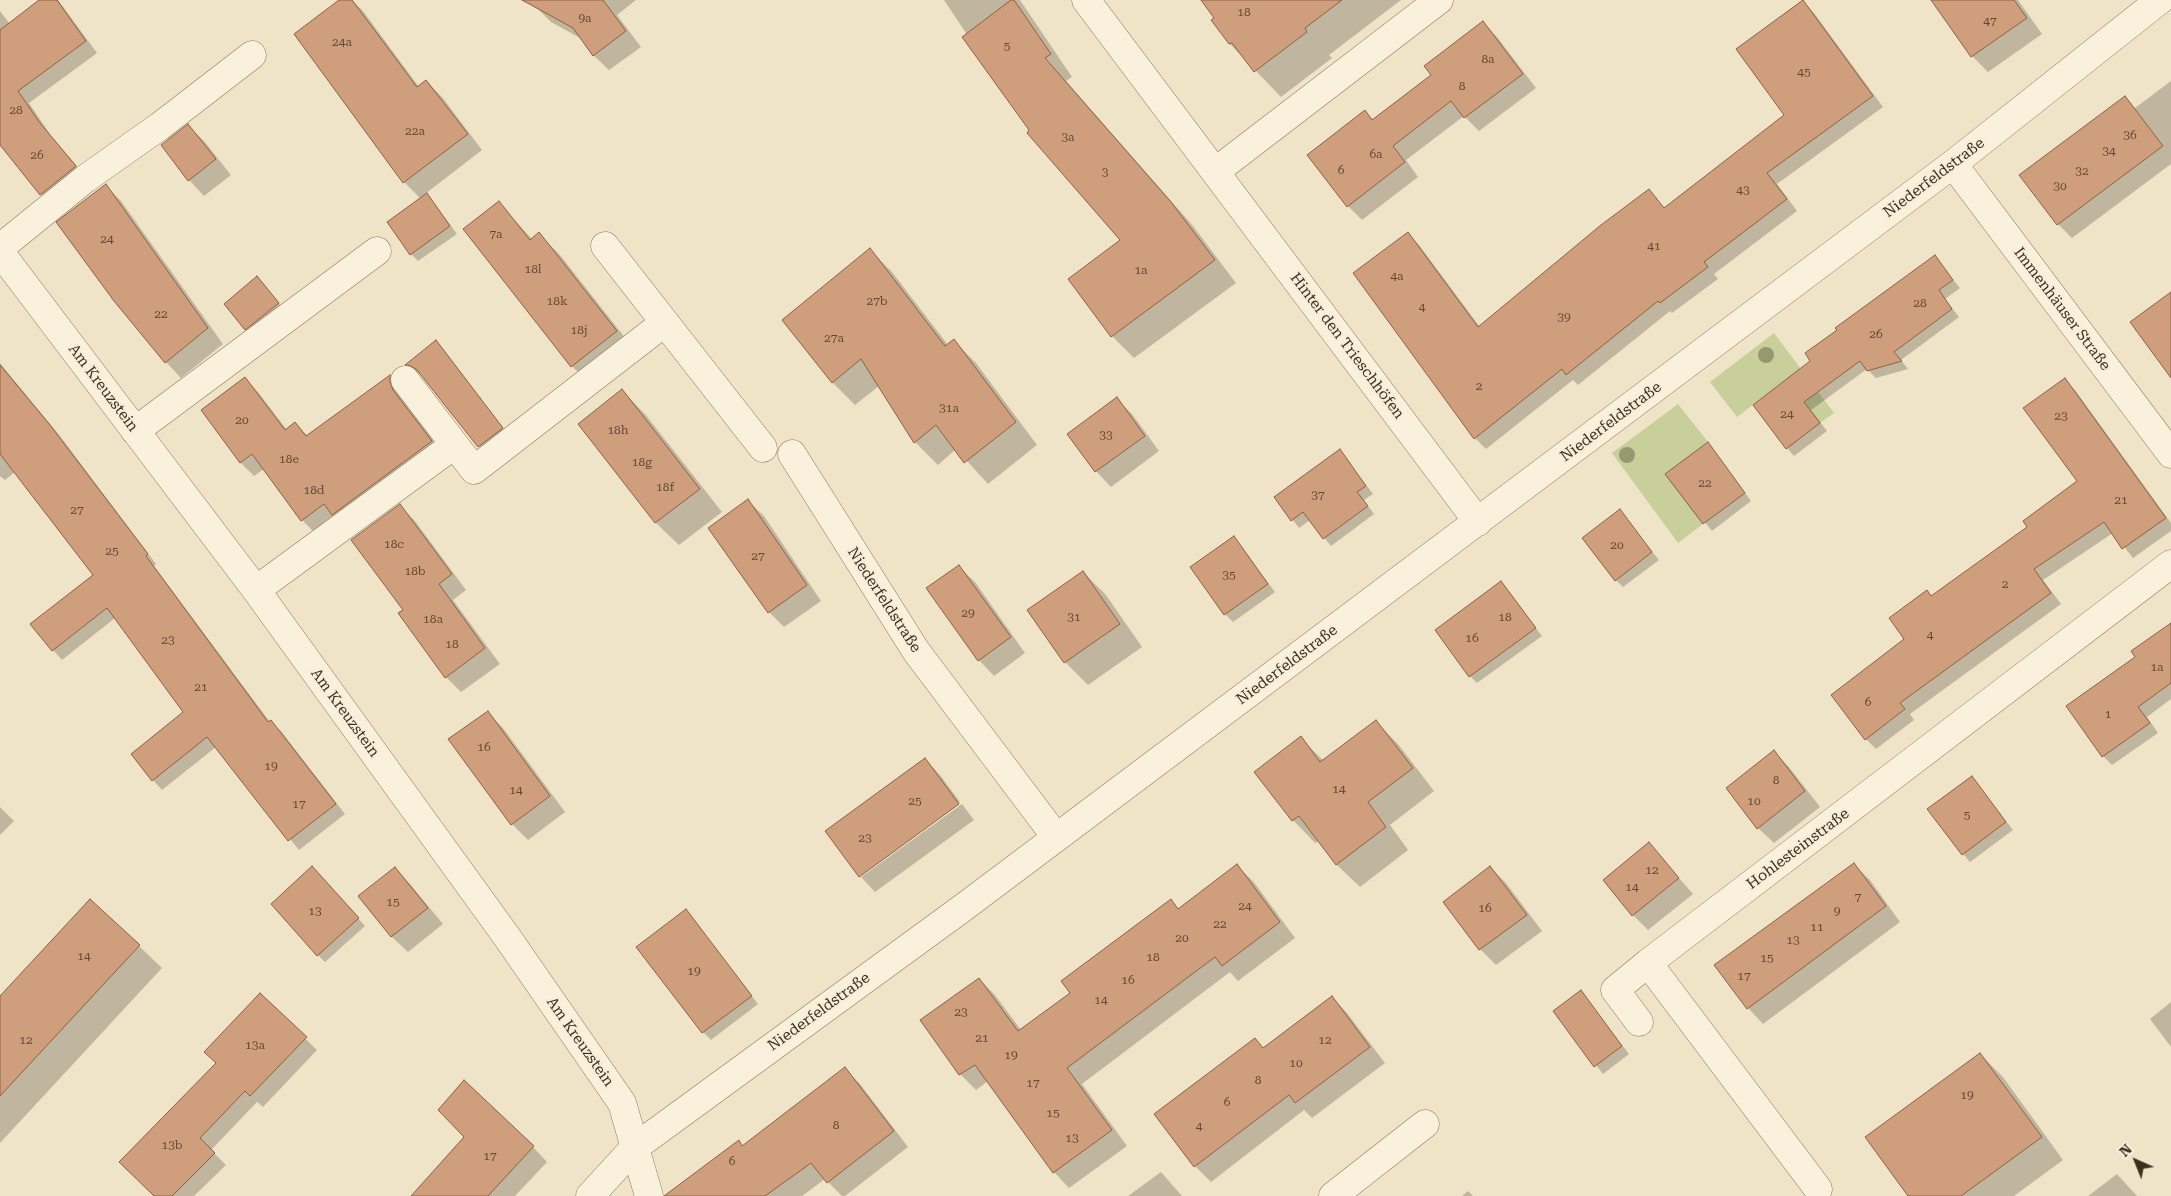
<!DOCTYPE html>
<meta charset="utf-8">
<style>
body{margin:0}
#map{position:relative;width:2171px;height:1196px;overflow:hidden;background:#f0e4c8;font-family:"Roboto Serif",serif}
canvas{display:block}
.north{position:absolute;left:2111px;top:1136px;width:50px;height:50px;-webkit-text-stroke:4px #f7eed8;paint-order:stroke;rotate:316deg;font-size:14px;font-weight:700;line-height:20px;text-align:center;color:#3d2e20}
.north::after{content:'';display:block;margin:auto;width:18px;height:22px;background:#3d2e20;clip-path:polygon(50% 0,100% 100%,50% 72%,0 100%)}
</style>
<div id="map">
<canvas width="2171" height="1196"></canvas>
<div class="north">N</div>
</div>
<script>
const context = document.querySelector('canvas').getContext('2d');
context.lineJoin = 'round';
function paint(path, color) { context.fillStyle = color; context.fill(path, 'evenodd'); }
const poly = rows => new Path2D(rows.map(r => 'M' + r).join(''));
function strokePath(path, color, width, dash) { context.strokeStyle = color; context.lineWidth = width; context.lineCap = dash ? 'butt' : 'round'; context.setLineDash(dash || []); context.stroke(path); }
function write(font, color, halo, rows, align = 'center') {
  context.font = font + ' "Roboto Serif",serif'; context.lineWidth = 5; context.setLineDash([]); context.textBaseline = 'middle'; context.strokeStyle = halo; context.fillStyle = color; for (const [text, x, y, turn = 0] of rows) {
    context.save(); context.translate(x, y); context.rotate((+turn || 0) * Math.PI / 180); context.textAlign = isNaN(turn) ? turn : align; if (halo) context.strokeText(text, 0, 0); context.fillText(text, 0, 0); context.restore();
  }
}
paint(poly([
 [1774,333,1834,413,1820,423,1787,379,1737,417,1710,382],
 [1678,404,1708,442,1666,474,1703,524,1678,543,1612,453]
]), '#c9cf9b');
paint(poly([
 [41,0,58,0,97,53,29,103,52,137,88,179,53,207,41,194,0,142,0,11,10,24],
 [341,0,352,0,363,11,419,87,426,81,442,97,482,150,425,194,434,203,457,234,418,261,411,254,421,199,404,182,296,34],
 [545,0,636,0,617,15,641,47,609,70,593,55,582,39,551,22,536,7],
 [944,0,1020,0,1072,77,1066,81,1193,226,1236,283,1134,358,1112,336,1122,240,1031,131],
 [1202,0,1401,0,1329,55,1332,58,1281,97,1230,44,1213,20,1216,18],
 [1932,0,2018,0,2042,34,1988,72,1972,56],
 [1803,2,1814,13,1883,107,1777,184,1797,211,1714,274,1718,279,1672,313,1670,311,1578,385,1573,380,1486,449,1475,438,1408,234,1419,245,1480,327,1649,190,1665,209,1786,115],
 [1483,23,1497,37,1536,88,1479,131,1464,116,1406,160,1418,177,1362,220,1348,206,1365,112,1374,120,1433,75],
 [2171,81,2171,164,2072,238,2058,224,2125,97,2135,108],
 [188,126,204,141,231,175,204,196,189,180,162,145],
 [105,185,121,201,223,344,181,378,166,362],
 [499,203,532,239,539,234,560,255,637,353,593,387,572,366,465,230],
 [870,250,892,272,948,345,954,341,976,363,1037,445,988,484,956,449,938,465,915,442,879,386,855,405,832,382],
 [1935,257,1960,288,1945,299,1959,317,1901,360,1908,369,1876,378,1867,369,1811,410,1827,431,1794,456,1787,448,1812,361],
 [257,278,286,311,253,337,246,329],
 [435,341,509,436,486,454,422,374,414,372,407,365],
 [0,363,60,436,156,564,154,566,270,722,281,731,345,814,299,850,216,747,162,790,153,780,185,712,115,618,62,660,53,650,94,575,15,472,5,480,0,476],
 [390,377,403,390,403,397,406,404,445,456,315,533,302,520,264,469,254,476,241,463,203,411,245,379,258,392,287,430,295,424,308,436],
 [2064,380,2075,390,2171,523,2171,531,2133,558,2113,533,2043,580,2061,604,1910,714,1914,720,1876,749,1866,739,1906,640,1932,597,2029,527,2079,482],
 [622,391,645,414,722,512,679,545,656,523,579,425],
 [1116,399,1132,414,1159,451,1111,487,1096,471],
 [1340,451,1373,494,1364,500,1374,514,1331,546,1310,520,1299,528,1276,498],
 [1715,452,1751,501,1712,531,1667,474],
 [748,501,764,516,821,601,784,627,769,612],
 [400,506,415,521,466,590,453,600,500,664,461,692,446,677,404,610],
 [1620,511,1659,560,1623,587,1616,580],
 [1234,537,1275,592,1233,622,1225,614,1192,567],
 [959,567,975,582,1025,653,994,676,979,660],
 [1083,572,1106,595,1142,647,1088,685,1065,662],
 [1501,583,1542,636,1477,683,1470,676],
 [2171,624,2171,699,2147,717,2158,733,2112,765,2103,756,2137,658],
 [487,712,503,728,565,812,528,840,512,824,450,739],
 [1376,722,1398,744,1434,791,1390,825,1408,850,1360,887,1337,865,1319,841,1315,843,1293,820,1300,738,1324,761],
 [1774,752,1789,767,1820,807,1774,843,1758,828],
 [925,759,940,775,960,802,860,874,860,877,827,831],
 [1972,778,2013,830,1970,862,1963,854],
 [962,804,974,820,875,892,861,877],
 [0,807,14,821,0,835],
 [1649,844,1693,894,1648,930,1633,915],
 [1854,865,1870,880,1900,922,1763,1024,1748,1008],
 [1237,866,1253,881,1295,938,1238,981,1230,972,1082,1084,1127,1146,1069,1188,1054,1172,988,1081,976,1090,960,1074,922,1020,979,979,995,995,1021,1030,1072,993,1171,901,1179,910],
 [1490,867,1506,883,1542,931,1496,965,1480,949,1445,902],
 [395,869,410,884,443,924,408,952,392,937,360,896],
 [320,876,365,926,325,962,318,955],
 [685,910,758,1004,711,1040,703,1032],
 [139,946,162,968,0,1143,0,998],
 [1580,991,1629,1054,1603,1074,1554,1011],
 [260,995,317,1050,263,1107,257,1102,211,1150,226,1165,194,1196,155,1196,217,1064],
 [1332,997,1347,1013,1385,1063,1312,1118,1304,1110,1211,1182,1195,1166,1156,1115,1255,1040,1264,1049],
 [2171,1002,2171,1047,2150,1019],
 [1980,1054,2003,1077,2063,1160,2014,1196,1910,1196],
 [845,1069,860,1084,908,1147,845,1196,842,1196,825,1179,802,1196,696,1196,738,1142,743,1147],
 [533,1147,547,1162,515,1196,412,1196],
 [1161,1172,1182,1196,1128,1196],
 [2117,1174,2137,1196,2088,1196],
 [1468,1191,1473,1196,1462,1196]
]), '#0003');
const building = poly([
 [39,0,57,0,86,41,18,91,40,123,76,166,40,195,0,145,0,30,39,0],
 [339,0,352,0,417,87,426,80,468,134,403,183,294,34,339,0],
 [522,0,603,0,626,31,593,56,573,28,522,0],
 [1011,0,1014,0,1051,54,1045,58,1171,202,1215,260,1111,337,1068,279,1120,240,1027,133,1029,130,962,37,1011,0],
 [1201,0,1342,0,1305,28,1307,32,1254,72,1232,43,1229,44,1211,20,1214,18,1201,0],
 [1803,0,1873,96,1767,173,1787,199,1704,262,1708,267,1660,303,1658,301,1566,375,1562,369,1474,439,1353,273,1408,232,1478,327,1601,225,1649,189,1664,208,1784,115,1736,49,1803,0],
 [1931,0,2014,0,2027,18,1971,57,1931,0],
 [1483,21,1523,74,1464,118,1451,101,1393,146,1405,162,1347,207,1307,155,1365,110,1372,120,1431,75,1424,66,1483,21],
 [2125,96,2163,146,2057,225,2019,175,2125,96],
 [188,124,216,159,188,181,161,145,188,124],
 [106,184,208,328,165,363,114,301,56,222,106,184],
 [427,193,450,226,410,255,387,222,427,193],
 [499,201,530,240,539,232,617,331,571,367,463,229,499,201],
 [870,248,945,346,954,339,1016,422,964,463,936,425,914,443,861,359,832,383,782,320,870,248],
 [1935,255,1953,280,1939,290,1952,309,1894,352,1902,361,1867,371,1860,361,1804,402,1820,423,1786,449,1753,405,1810,361,1805,353,1837,330,1835,328,1935,255],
 [257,276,279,303,245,330,224,304,257,276],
 [2171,292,2171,378,2130,322,2171,292],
 [436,340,503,428,478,447,417,370,411,366,405,365,436,340],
 [0,365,50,425,148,554,146,556,268,722,271,720,336,804,288,841,207,737,152,781,131,754,183,712,107,608,52,651,30,624,93,575,0,454,0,365],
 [390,375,390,382,393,390,432,441,332,515,324,504,301,521,252,454,240,463,201,410,245,377,285,430,295,422,306,436,390,375],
 [2065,378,2166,518,2122,549,2104,522,2034,569,2051,593,1900,703,1905,709,1865,740,1831,695,1904,639,1889,618,1927,590,1931,596,2027,527,2023,521,2077,481,2023,408,2065,378],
 [622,389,700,489,655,523,578,424,622,389],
 [1117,397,1145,436,1095,472,1067,434,1117,397],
 [1708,442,1745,493,1703,524,1665,474,1708,442],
 [1340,449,1366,486,1357,492,1368,506,1323,539,1303,512,1291,521,1274,497,1340,449],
 [748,499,807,585,768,613,708,528,748,499],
 [400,504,452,574,439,584,485,648,445,678,398,613,403,610,351,540,400,504],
 [1620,509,1652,552,1615,581,1582,538,1620,509],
 [1234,536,1268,584,1224,615,1190,567,1234,536],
 [959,565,1011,637,978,661,926,588,959,565],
 [1083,571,1120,624,1064,663,1027,610,1083,571],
 [1501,581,1536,628,1469,677,1435,630,1501,581],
 [2171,623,2171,683,2138,707,2150,723,2102,757,2066,706,2135,657,2131,651,2171,623],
 [488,711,550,796,511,825,448,739,488,711],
 [1376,720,1413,768,1368,802,1386,827,1336,865,1299,816,1292,821,1254,772,1301,736,1320,762,1376,720],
 [1774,750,1805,791,1757,829,1726,788,1774,750],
 [925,758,959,804,859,877,825,831,925,758],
 [1972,776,2006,822,1962,855,1927,809,1972,776],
 [1649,842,1679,878,1632,916,1603,880,1649,842],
 [1854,863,1886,906,1747,1009,1714,965,1854,863],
 [1237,864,1280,922,1222,966,1215,957,1067,1068,1112,1130,1053,1173,975,1065,959,1075,920,1020,979,978,1018,1031,1070,993,1061,981,1171,899,1178,909,1237,864],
 [312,866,359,918,317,956,271,904,312,866],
 [1490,866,1527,915,1479,950,1443,902,1490,866],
 [395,867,428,908,391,937,358,896,395,867],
 [90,899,140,945,0,1096,0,996,90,899],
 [686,909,752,996,702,1033,636,947,686,909],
 [1581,990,1622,1046,1594,1067,1553,1011,1581,990],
 [260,993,307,1037,250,1096,245,1091,200,1138,215,1153,172,1196,154,1196,119,1162,216,1063,204,1052,260,993],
 [1332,996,1370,1047,1295,1103,1289,1095,1194,1167,1154,1114,1255,1038,1263,1048,1332,996],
 [1980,1053,2042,1137,1961,1196,1908,1196,1865,1137,1980,1053],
 [845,1067,894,1131,827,1183,811,1163,765,1196,664,1196,739,1140,742,1146,845,1067],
 [464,1080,534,1146,488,1196,411,1196,464,1137,438,1110,464,1080]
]);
paint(building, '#cf9f7d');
strokePath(building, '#8d5f41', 1);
const minor = poly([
 [1086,0,1478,522],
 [1953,164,2171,454],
 [1216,171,1439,0],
 [605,246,763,448],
 [0,248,85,179,160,126,252,55],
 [0,252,256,590,507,937,622,1103,649,1196],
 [405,380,474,470,664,323],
 [135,431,377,251],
 [792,454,916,651,1056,837],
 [256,590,454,445],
 [1639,1022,1615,990,1648,963],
 [1818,1189,1648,963,2171,564],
 [590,1196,634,1148,964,907,1953,164,2160,0],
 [1333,1196,1425,1124]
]);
strokePath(minor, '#8d765c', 29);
strokePath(minor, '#faf1dc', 28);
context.fillStyle = '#96986f';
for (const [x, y] of [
 [1766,355],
 [1627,455]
]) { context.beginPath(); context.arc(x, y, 8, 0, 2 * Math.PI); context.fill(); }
write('12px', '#624a37', null, [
 ["18",1244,12],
 ["9a",585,18],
 ["47",1990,21],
 ["24a",342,42],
 ["5",1007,46],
 ["8a",1488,59],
 ["45",1804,72],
 ["8",1462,86],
 ["28",16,110],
 ["22a",415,131],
 ["36",2130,135],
 ["3a",1068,137],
 ["34",2109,151],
 ["6a",1376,154],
 ["26",37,155],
 ["6",1341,170],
 ["32",2082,171],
 ["3",1105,172],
 ["30",2060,186],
 ["43",1743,190],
 ["7a",496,234],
 ["24",107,239],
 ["41",1654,246],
 ["18l",533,269],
 ["1a",1141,270],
 ["4a",1397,276],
 ["18k",557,301],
 ["27b",877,301],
 ["28",1920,303],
 ["4",1422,307],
 ["22",161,314],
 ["39",1564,317],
 ["18j",579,330],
 ["26",1876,334],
 ["27a",834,338],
 ["2",1479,386],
 ["31a",949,408],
 ["24",1787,414],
 ["23",2061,416],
 ["20",242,420],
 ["18h",618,430],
 ["33",1106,435],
 ["18e",289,459],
 ["18g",642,462],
 ["22",1705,483],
 ["18f",665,487],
 ["18d",314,490],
 ["37",1318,495],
 ["21",2121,500],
 ["27",77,510],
 ["18c",394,544],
 ["20",1617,545],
 ["25",112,551],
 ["27",758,556],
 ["18b",415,571],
 ["35",1229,575],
 ["2",2005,584],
 ["29",968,613],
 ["31",1074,617],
 ["18",1505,617],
 ["18a",433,619],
 ["4",1930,635],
 ["16",1472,638],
 ["23",168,640],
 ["18",452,644],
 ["1a",2157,667],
 ["21",201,687],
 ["6",1868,702],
 ["1",2108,714],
 ["16",484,747],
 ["19",271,766],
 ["8",1776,780],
 ["14",1339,789],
 ["14",516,790],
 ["25",915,801],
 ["10",1754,801],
 ["17",299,804],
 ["5",1967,815],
 ["23",865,838],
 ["12",1652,870],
 ["14",1632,887],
 ["7",1858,897],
 ["15",393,902],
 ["24",1245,906],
 ["16",1485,908],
 ["13",315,911],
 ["9",1837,911],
 ["22",1220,924],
 ["11",1817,927],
 ["20",1182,938],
 ["13",1793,940],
 ["14",84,956],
 ["18",1153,957],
 ["15",1767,958],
 ["19",694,971],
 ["17",1744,976],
 ["16",1128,980],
 ["14",1101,1000],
 ["23",961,1012],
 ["21",982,1038],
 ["12",26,1040],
 ["12",1325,1040],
 ["13a",255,1045],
 ["19",1011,1055],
 ["10",1296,1063],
 ["8",1258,1080],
 ["17",1033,1083],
 ["19",1967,1095],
 ["6",1227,1102],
 ["15",1053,1113],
 ["8",836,1125],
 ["4",1199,1126],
 ["13",1072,1138],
 ["13b",172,1145],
 ["17",490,1156],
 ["6",732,1161]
]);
write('15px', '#3d2e20', '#f7eed8', [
 ["Niederfeldstraße",1934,178,-37],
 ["Immenhäuser Straße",2062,309,53],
 ["Hinter den Trieschhöfen",1347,346,53],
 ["Am Kreuzstein",103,388,53],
 ["Niederfeldstraße",1611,422,-37],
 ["Niederfeldstraße",884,600,57],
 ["Niederfeldstraße",1287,665,-37],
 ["Am Kreuzstein",345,713,54],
 ["Hohlesteinstraße",1798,849,-37],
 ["Niederfeldstraße",819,1012,-36],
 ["Am Kreuzstein",580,1042,55]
]);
</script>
